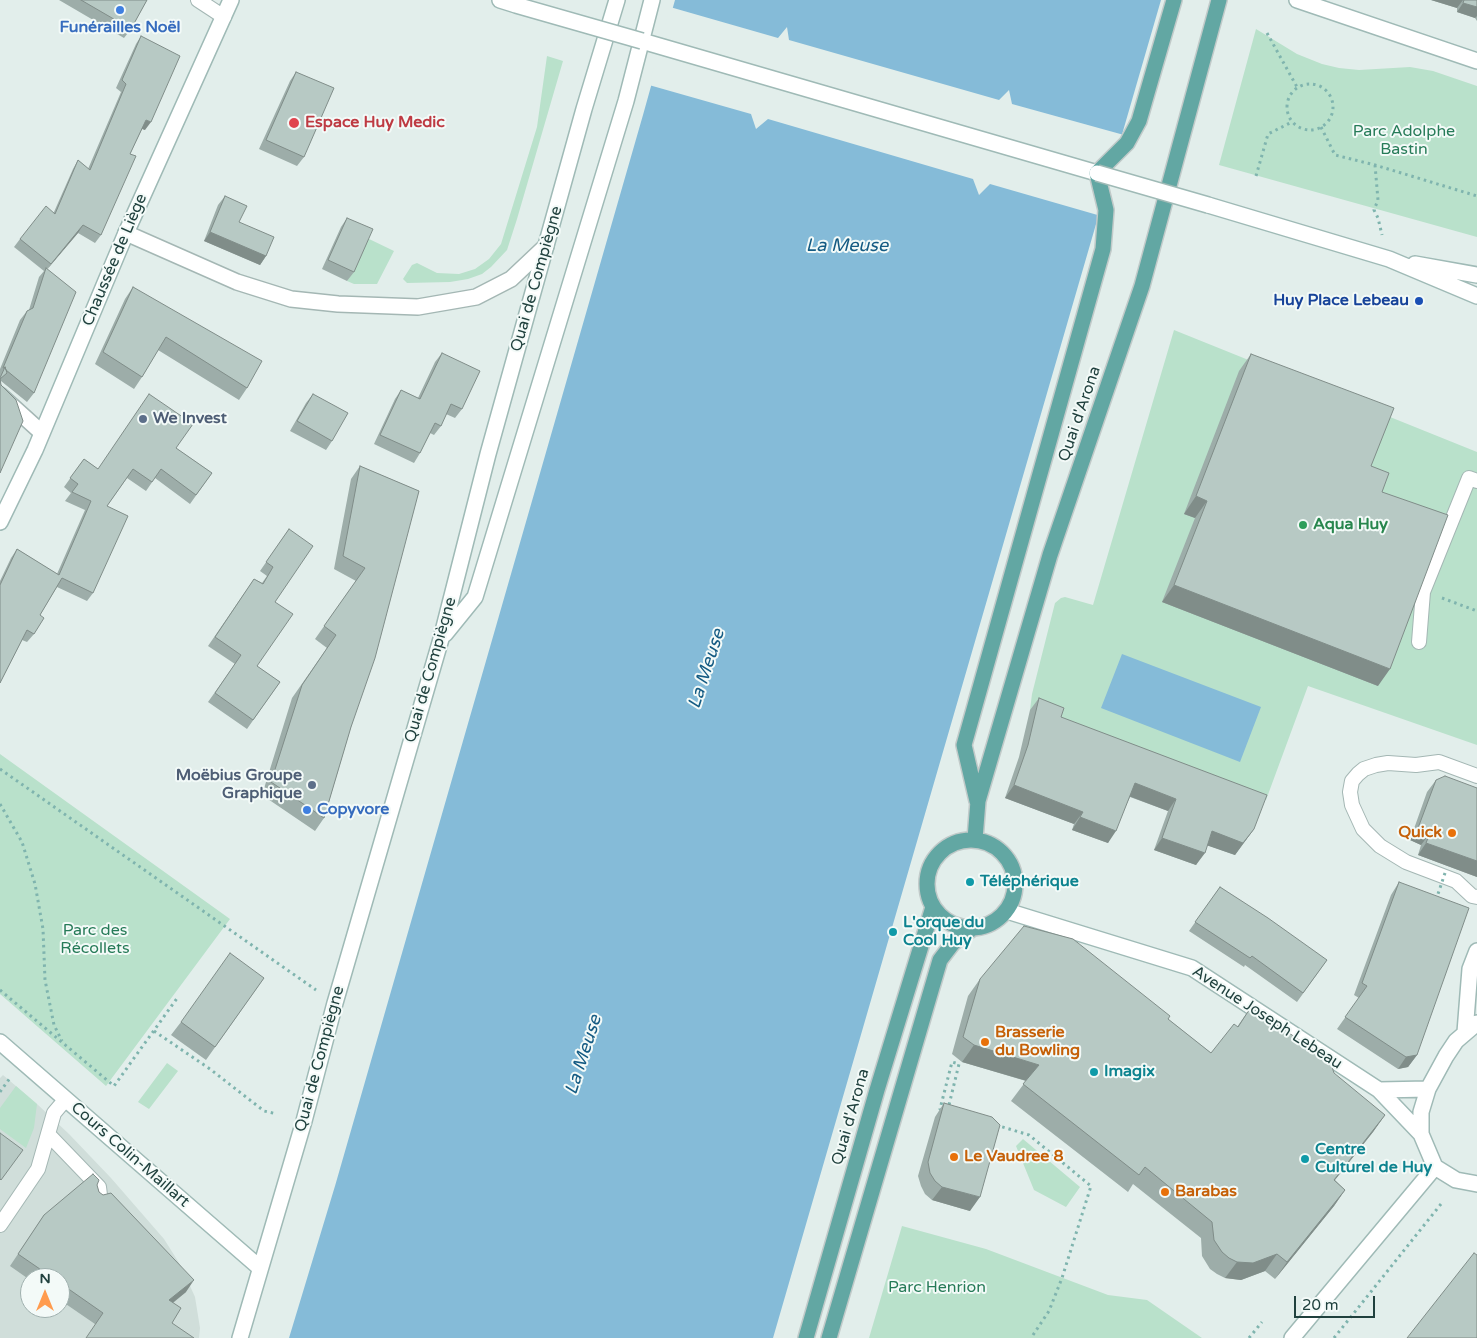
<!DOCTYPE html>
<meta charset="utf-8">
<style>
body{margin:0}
#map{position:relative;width:1477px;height:1338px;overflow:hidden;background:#e2eeeb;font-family:"Varela Round",sans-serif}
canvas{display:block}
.north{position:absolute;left:20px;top:1268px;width:50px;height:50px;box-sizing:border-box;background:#f3faf8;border:1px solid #9fb0ae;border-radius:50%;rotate:0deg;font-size:14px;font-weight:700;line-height:20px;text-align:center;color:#20413e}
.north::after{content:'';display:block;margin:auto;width:18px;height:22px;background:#ff9c4f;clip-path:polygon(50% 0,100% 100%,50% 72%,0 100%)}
.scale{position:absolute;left:1294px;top:1296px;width:81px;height:22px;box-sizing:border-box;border:2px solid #20413e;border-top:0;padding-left:6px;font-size:15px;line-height:18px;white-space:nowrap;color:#20413e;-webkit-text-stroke:4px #f3faf8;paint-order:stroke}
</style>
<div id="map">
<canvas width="1477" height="1338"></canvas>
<div class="north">N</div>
<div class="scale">20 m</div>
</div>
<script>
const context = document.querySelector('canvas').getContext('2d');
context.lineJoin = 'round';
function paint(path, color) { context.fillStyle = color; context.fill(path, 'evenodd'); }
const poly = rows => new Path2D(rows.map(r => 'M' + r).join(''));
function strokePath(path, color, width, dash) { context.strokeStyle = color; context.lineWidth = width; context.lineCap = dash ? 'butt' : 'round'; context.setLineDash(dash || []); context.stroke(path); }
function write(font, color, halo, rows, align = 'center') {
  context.font = font + ' "Varela Round",sans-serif'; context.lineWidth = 4; context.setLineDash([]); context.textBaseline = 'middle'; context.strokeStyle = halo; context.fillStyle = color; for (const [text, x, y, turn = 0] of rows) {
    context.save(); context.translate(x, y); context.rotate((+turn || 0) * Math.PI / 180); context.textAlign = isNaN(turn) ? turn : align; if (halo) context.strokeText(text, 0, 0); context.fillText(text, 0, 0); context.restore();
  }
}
paint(poly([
 [3,1075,37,1104,69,1134,111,1178,164,1239,181,1266,195,1297,200,1328,199,1338,0,1338,0,1078],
 [30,1278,60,1278,60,1308,30,1308]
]), '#d0deda');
paint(poly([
 [1256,29,1297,54,1322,64,1339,68,1359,70,1410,67,1433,71,1477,86,1477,237,1219,165],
 [547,56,563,61,517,219,507,250,491,267,482,274,468,279,450,282,407,283,403,279,412,265,417,263,437,273,459,274,475,269,489,259,501,244,537,127],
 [367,238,394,251,377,284,354,284,347,281],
 [1174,330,1477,452,1477,745,1308,686,1266,800,1030,710,1032,694,1055,603,1061,598,1065,597,1093,605],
 [0,754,230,919,106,1086,0,994],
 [167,1063,178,1071,149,1109,138,1102],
 [16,1086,37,1104,34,1128,26,1148,0,1129,0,1108],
 [1023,1139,1080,1187,1066,1207,1034,1190,1016,1146],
 [902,1226,986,1249,1108,1295,1147,1300,1202,1338,869,1338]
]), '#b9e1cb');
paint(poly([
 [675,0,1161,0,773,1338,289,1338,335,1186,643,115],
 [1122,654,1261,707,1240,762,1101,708]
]), '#85bbd8');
paint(poly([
 [670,7,778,38,787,27,789,40,999,100,1009,90,1012,104,1124,135,1101,216,990,184,979,195,973,179,768,119,756,129,751,114,649,85]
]), '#e2eeeb');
const lane = poly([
 [198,0,224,17],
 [1419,642,1423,592,1469,478,1477,481],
 [1477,776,1439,762,1416,765,1388,763,1376,765,1364,769,1358,774,1352,781,1350,792,1352,805,1363,829,1380,846,1406,862,1456,881,1472,896,1477,897],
 [48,1134,99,1187,100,1195,97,1198],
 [0,1225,38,1169,54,1113,65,1100]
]);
const street = poly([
 [126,233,237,282,291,299,338,304,418,307,476,297,511,279,546,246],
 [0,395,41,432]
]);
const secondary = poly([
 [500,0,516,5],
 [1297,0,1477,61],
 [642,41,1097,173],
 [1208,205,1389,259,1477,296],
 [1415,264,1477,275],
 [0,522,35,450,126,233,231,0],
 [445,634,475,597,626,101,652,0],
 [1007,911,1192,968,1379,1090,1421,1134],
 [1465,1032,1470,969,1477,951],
 [0,1042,260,1268],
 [1379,1090,1428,1089],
 [1435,1167,1421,1134,1421,1112,1428,1089,1446,1056,1456,1041,1477,1023],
 [1435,1167,1456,1180,1477,1184],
 [240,1338,304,1121,335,1003,441,639,488,454,584,109,617,0],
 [1292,1338,1435,1167]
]);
const primary = poly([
 [977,801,964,745,1103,249,1106,210,1097,173,1127,143,1139,121,1174,0],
 [975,839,978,801,1050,555,1142,286,1219,0],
 '927 884a44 44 0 1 1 88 0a44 44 0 1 1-88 0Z',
 [806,1338,877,1090,933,907],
 [829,1338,940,960,953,943,973,928]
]);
strokePath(lane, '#a4b7b4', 16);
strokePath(street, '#a4b7b4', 18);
strokePath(secondary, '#9fbab6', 18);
strokePath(primary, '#c1cac9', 18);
strokePath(poly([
 [1267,33,1297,87],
 '1287 107a23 23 0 1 1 46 0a23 23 0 1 1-46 0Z',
 [1321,127,1335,155,1375,165,1477,196],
 [1375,165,1378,200,1374,210,1378,218,1382,235],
 [1256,176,1268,134,1292,122],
 [1442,598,1477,611],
 [0,769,316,990],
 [0,804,22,842,35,884,43,929,45,980,54,1025,62,1041],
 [0,990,114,1086,178,997],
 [154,1031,210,1069,264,1111,277,1114],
 [0,1092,10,1078],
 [942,1110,940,1109,952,1062,959,1064,948,1109],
 [996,1125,1029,1135,1091,1186,1062,1278,1049,1311,1031,1338],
 [1249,1338,1262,1322],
 [1334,1338,1441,1204]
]), '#7fb4ae', 3, [2.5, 4]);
strokePath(lane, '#fff', 14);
strokePath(street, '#fff', 15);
strokePath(secondary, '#fff', 15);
strokePath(primary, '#62a7a3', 15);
const secondaryBridge = poly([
 [516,5,642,41],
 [1097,173,1208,205]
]);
strokePath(secondaryBridge, '#9fbab6', 18, []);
strokePath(poly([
 [1436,900,1446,870]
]), '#7fb4ae', 3, [2.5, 4]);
strokePath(secondaryBridge, '#fff', 15);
paint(poly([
 [59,0,147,0,131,29,124,38],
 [1431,0,1477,0,1477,21,1475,18,1457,12,1457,8],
 [141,36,145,130,142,129,130,154,101,235,95,243,78,233,47,269,34,393,27,402,1,381,0,382,0,473,0,369,20,320,27,311,29,310,39,277,44,271,14,247,20,239,54,212,73,169,78,160,88,169,121,92,116,88,136,44],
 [296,72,304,157,297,166,259,149,290,81],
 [225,196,239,222,266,256,260,265,204,241,218,205],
 [347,218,354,272,347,281,322,269,341,227],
 [133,287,247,388,239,400,158,350,142,377,134,389,95,364,125,299],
 [442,353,462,409,455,418,446,414,441,426,434,435,430,433,420,453,414,463,374,444,395,399,401,390,418,398,435,362],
 [1251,354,1371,466,1382,492,1378,686,1162,602,1195,518,1184,514,1239,371],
 [313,394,332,441,326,450,290,431,306,403],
 [176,448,212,473,190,504,155,478,146,491,127,478,107,506,93,593,87,601,57,587,40,615,34,634,27,642,22,640,0,683,0,581,11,558,17,549,57,574,85,510,65,501,71,493,64,487,84,459,98,469],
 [360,466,419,491,351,727,324,818,315,831,262,795,292,698,327,648,315,639,356,581,334,569,351,479],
 [289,529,275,602,257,666,280,682,247,729,208,702,235,664,208,646,254,579,262,583,267,576,260,571],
 [1039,698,1061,717,1254,829,1235,855,1207,845,1196,865,1154,850,1168,811,1130,797,1108,843,1072,830,1074,824,1005,798,1019,757,1030,710],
 [1436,780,1477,788,1477,877,1418,855,1421,845,1410,840,1427,792],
 [1399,882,1417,1055,1408,1067,1398,1069,1337,1029,1359,998,1354,995,1391,895],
 [1220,887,1327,960,1297,1002,1245,965,1244,967,1189,931],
 [264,978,206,1060,171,1035,181,1022],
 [980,979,1168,1019,1211,1053,1237,1027,1251,1007,1385,1115,1373,1132,1335,1180,1345,1190,1334,1206,1275,1279,1265,1271,1241,1280,1225,1278,1217,1274,1210,1269,1202,1256,1201,1238,1133,1184,1128,1192,1011,1101,1026,1081,962,1062,952,1054,968,996],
 [944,1103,970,1211,932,1200,925,1194,921,1186,918,1176,935,1117],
 [97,1185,99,1192,186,1292,173,1303,172,1323,95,1324,60,1300,60,1278,30,1278,30,1280,10,1266,44,1215]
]), '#9dada9');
paint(poly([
 [1431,0,1463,0,1457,8],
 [1463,3,1477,7,1477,16,1475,18,1457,12],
 [146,120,151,122,145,130,140,128],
 [83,225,78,233,45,272,51,264],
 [210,232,266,256,260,265,204,241],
 [1196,496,1207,501,1195,518,1184,514],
 [1174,585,1390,669,1378,686,1162,602],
 [1135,783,1176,799,1168,811,1126,795],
 [1014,785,1083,812,1074,824,1005,798],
 [1080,817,1116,831,1108,843,1072,830],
 [1418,828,1430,833,1421,845,1410,840],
 [1254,829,1235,855,1203,844,1212,831],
 [1162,838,1205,853,1196,865,1154,850],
 [1426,843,1477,861,1477,877,1418,855],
 [974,1045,1039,1065,1027,1081,962,1062],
 [1417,1055,1408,1067,1398,1069,1406,1057],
 [1385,1115,1373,1132,1322,1196,1334,1180],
 [942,1187,980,1197,970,1211,932,1200],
 [1345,1190,1334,1206,1275,1279,1287,1262],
 [1277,1254,1265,1271,1241,1280,1225,1278,1237,1262],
 [194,1280,186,1292,161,1312,169,1300]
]), '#808d89');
const building = poly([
 [81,0,147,0,131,29,81,0],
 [1464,0,1477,0,1477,7,1463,3,1464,0],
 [141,36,180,56,151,122,146,120,130,154,136,156,101,235,83,225,51,264,20,239,46,206,55,214,78,160,90,170,126,84,122,80,141,36],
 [296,72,334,88,304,157,266,140,296,72],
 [225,196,247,206,239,222,274,237,266,256,210,232,225,196],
 [347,218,373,229,354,272,328,260,347,218],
 [46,268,76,292,34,393,6,370,5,367,4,368,3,368,27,311,33,308,46,268],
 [133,287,262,361,247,388,166,337,142,377,103,352,133,287],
 [442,353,480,371,462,409,451,404,441,426,435,423,420,453,380,435,401,390,420,399,442,353],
 [1251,354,1394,408,1371,466,1389,473,1382,492,1448,515,1390,669,1174,585,1207,501,1196,496,1251,354],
 [5,367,7,373,0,379,1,385,16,400,23,421,0,473,0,378,5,367],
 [149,394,193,424,176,448,212,473,196,495,161,469,152,482,133,469,107,506,128,516,93,593,62,578,40,615,44,618,34,634,27,630,0,683,0,585,17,549,59,575,91,501,72,492,78,484,70,478,84,459,98,469,149,394],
 [313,394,348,413,332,441,297,421,313,394],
 [360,466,419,491,375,658,351,727,324,818,271,782,302,685,336,635,324,626,365,568,343,556,360,466],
 [289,529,313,546,275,602,293,614,257,666,280,682,253,720,215,693,241,655,215,637,254,579,263,584,273,567,266,562,289,529],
 [1039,698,1064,708,1061,717,1267,795,1254,829,1243,843,1212,831,1205,853,1162,838,1176,799,1135,783,1116,831,1080,817,1083,812,1014,785,1028,745,1039,698],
 [1445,776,1477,788,1477,861,1426,843,1430,833,1418,828,1436,780,1445,776],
 [1399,882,1469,908,1417,1055,1406,1057,1345,1017,1367,986,1362,983,1399,882],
 [1220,887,1268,918,1327,960,1303,993,1252,956,1250,958,1195,922,1220,887],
 [1024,926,1073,939,1170,1016,1168,1019,1211,1053,1234,1024,1238,1027,1251,1007,1330,1061,1334,1073,1385,1115,1334,1180,1345,1190,1287,1262,1277,1254,1253,1263,1237,1262,1229,1258,1222,1252,1214,1240,1212,1222,1145,1167,1139,1175,1023,1084,1039,1065,974,1045,963,1037,980,979,1024,926],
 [230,953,264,978,215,1047,181,1022,230,953],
 [944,1103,992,1117,1000,1125,980,1197,942,1187,935,1181,930,1173,928,1162,944,1103],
 [0,1133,23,1150,1,1180,0,1179,0,1133],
 [93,1174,99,1180,97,1185,99,1192,103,1195,111,1193,194,1280,169,1300,181,1308,172,1323,194,1338,86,1338,103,1313,60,1283,60,1278,53,1278,18,1254,44,1215,93,1174],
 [1474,1253,1477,1255,1477,1338,1407,1338,1474,1253]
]);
paint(building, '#b7c9c4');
strokePath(building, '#808d89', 1);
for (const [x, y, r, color] of [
 [120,10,5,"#3f7fe0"],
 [294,123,6,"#e0444e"],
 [1419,301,5,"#1a4fb4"],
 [143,419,5,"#5c6f8a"],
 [1303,525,5,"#2e9e5b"],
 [312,785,5,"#5c6f8a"],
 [307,810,5,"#3f7fe0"],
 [1452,833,5,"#e8710a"],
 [970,882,5,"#0f9aa8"],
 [893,932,5,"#0f9aa8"],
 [985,1042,5,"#e8710a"],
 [1094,1072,5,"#0f9aa8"],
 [954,1157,5,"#e8710a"],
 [1305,1159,5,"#0f9aa8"],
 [1165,1192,5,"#e8710a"]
]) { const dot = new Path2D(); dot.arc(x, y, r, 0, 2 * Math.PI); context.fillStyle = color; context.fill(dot); strokePath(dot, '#f3faf8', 2); }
write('bold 16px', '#366cbe', '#f3faf8', [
 ["Funérailles Noël",120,28],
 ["Copyvore",317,810,"left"]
]);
write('bold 16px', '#be3a42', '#f3faf8', [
 ["Espace Huy Medic",305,123]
], 'left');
write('16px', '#267b58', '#f3faf8', [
 ["Parc Adolphe",1404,132],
 ["Bastin",1404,150],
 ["Parc des",95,931],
 ["Récollets",95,949],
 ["Parc Henrion",937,1288]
]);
write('16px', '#20413e', '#f3faf8', [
 ["Chaussée de Liège",115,260,-67],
 ["Quai de Compiègne",537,279,-74],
 ["Quai d'Arona",1080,414,-71],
 ["Quai de Compiègne",431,670,-74],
 ["Avenue Joseph Lebeau",1267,1018,33],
 ["Quai de Compiègne",320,1059,-75],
 ["Quai d'Arona",851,1117,-74],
 ["Cours Colin-Maillart",130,1155,41]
]);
write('bold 16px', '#164399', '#f3faf8', [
 ["Huy Place Lebeau",1409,301]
], 'right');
write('bold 16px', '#4e5e75', '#f3faf8', [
 ["We Invest",153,419],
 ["Moëbius Groupe",302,776,"right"],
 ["Graphique",302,794,"right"]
], 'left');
write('bold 16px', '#27864d', '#f3faf8', [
 ["Aqua Huy",1313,525]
], 'left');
write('bold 16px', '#c56008', '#f3faf8', [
 ["Quick",1442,833,"right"],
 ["Brasserie",995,1033],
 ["du Bowling",995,1051],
 ["Le Vaudree 8",964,1157],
 ["Barabas",1175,1192]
], 'left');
write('bold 16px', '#0d838f', '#f3faf8', [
 ["Téléphérique",980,882],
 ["L'orque du",903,923],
 ["Cool Huy",903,941],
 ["Imagix",1104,1072],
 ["Centre",1315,1150],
 ["Culturel de Huy",1315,1168]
], 'left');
write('italic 18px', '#145b83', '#f3faf8', [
 ["La Meuse",847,246],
 ["La Meuse",707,669,-72],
 ["La Meuse",584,1055,-72]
]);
</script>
